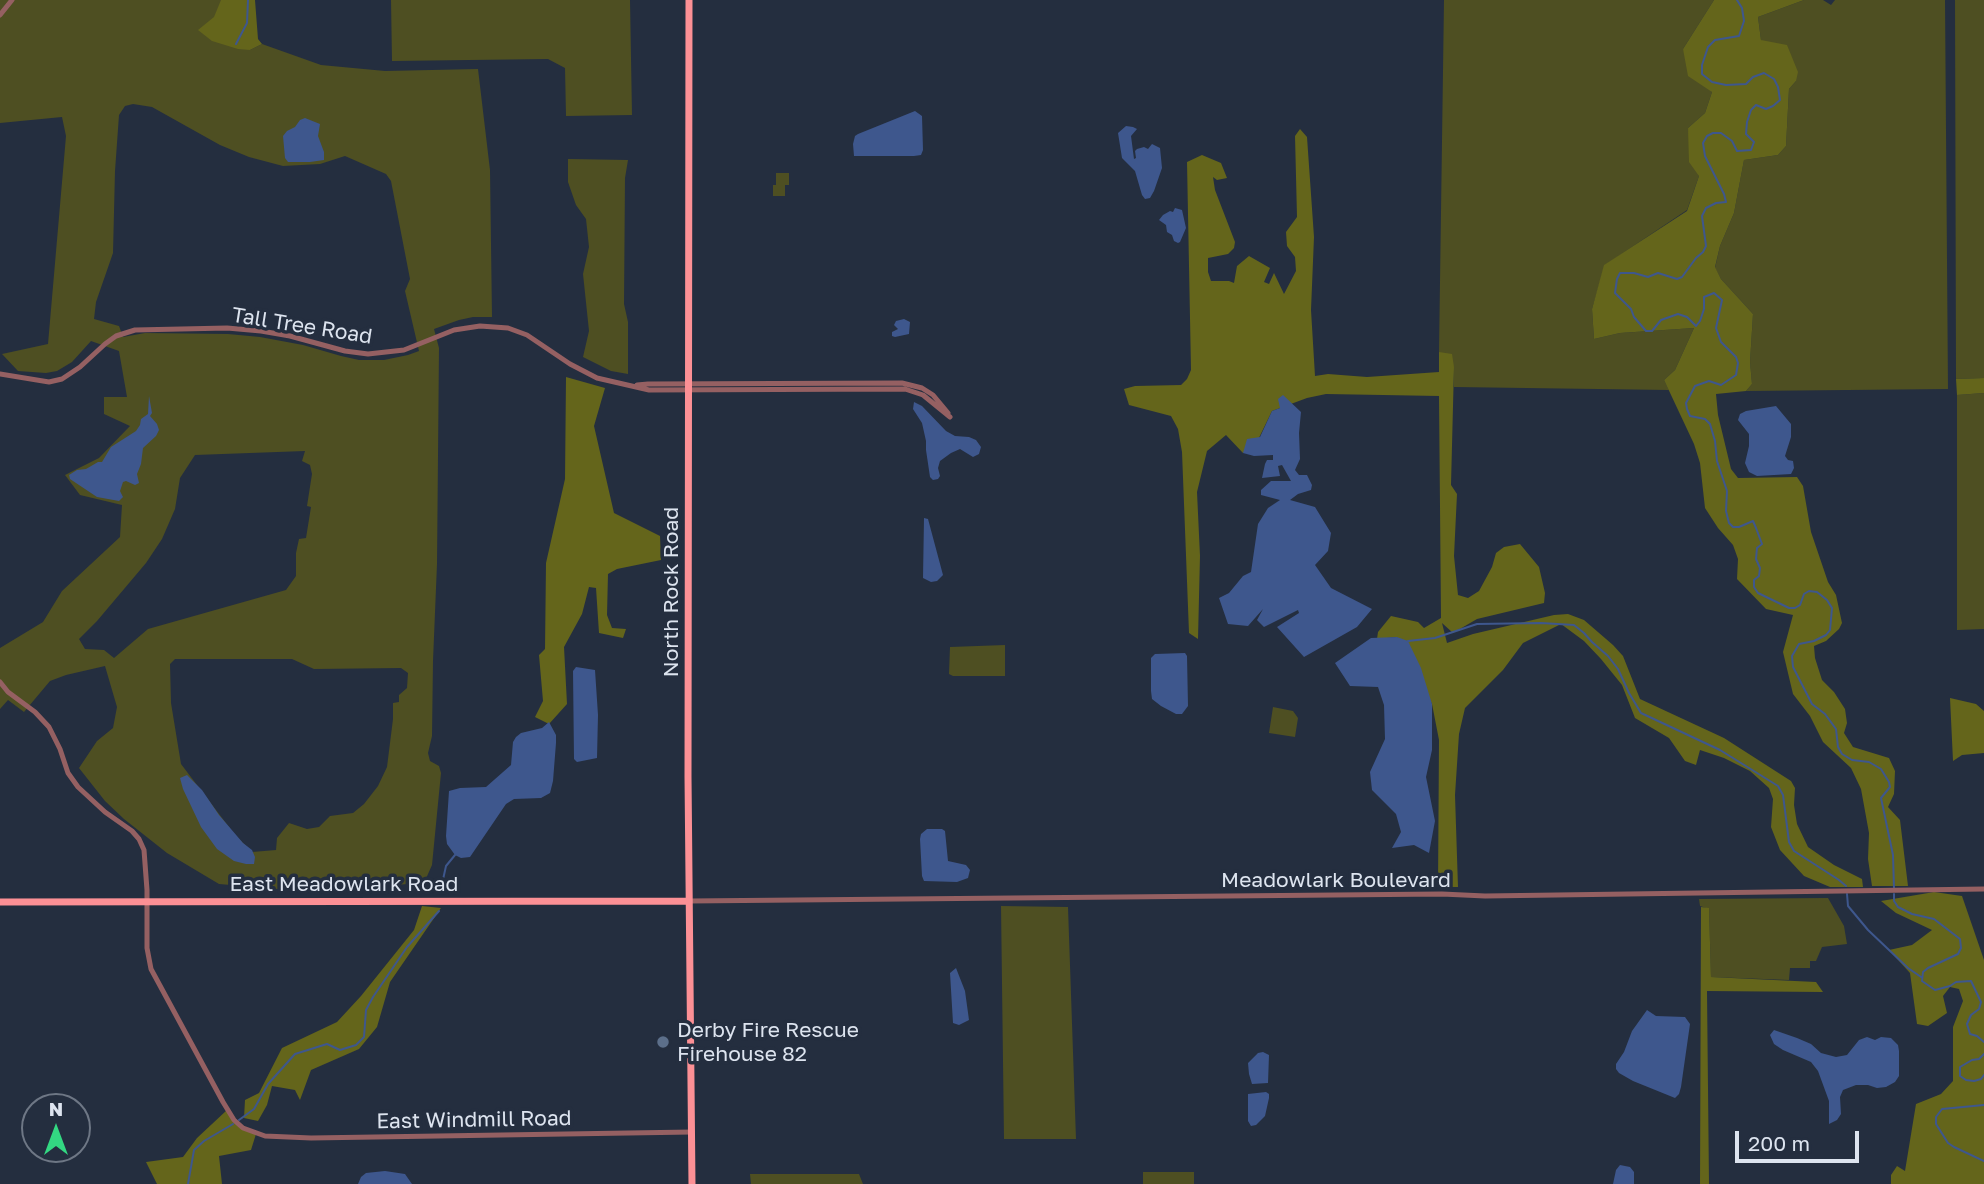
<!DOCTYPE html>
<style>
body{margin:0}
#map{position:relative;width:1984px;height:1184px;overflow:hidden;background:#242e3f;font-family:"Golos Text",sans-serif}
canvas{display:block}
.north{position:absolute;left:21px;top:1093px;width:70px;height:70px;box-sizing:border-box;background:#242e3f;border:2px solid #6e7785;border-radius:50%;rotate:0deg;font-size:19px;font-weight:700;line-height:28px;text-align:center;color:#dde4ef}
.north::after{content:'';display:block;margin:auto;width:24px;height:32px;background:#33d882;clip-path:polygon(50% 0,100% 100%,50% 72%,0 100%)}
.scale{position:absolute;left:1735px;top:1131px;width:124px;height:32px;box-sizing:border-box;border:4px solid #dde4ef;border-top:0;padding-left:9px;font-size:21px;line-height:24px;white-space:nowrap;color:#dde4ef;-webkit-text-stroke:5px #242e3f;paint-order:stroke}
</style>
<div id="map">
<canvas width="1984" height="1184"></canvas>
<div class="north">N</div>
<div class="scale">200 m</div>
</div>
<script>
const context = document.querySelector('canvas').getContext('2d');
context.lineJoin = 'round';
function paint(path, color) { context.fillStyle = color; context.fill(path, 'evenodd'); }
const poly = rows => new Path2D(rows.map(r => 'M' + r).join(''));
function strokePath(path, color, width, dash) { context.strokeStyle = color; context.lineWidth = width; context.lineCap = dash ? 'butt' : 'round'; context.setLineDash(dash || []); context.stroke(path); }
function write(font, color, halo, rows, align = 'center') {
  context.font = font + ' "Golos Text",sans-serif'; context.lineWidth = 7; context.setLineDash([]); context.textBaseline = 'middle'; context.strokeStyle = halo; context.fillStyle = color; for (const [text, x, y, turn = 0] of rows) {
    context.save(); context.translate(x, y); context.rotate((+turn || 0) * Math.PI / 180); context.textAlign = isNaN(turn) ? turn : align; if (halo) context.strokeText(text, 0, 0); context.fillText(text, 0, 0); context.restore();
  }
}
paint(poly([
 [0,0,221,0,250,50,262,44,321,65,385,71,478,69,490,170,492,317,473,317,459,320,434,329,439,348,437,564,433,661,432,736,428,753,430,761,439,766,441,773,432,865,424,883,301,891,219,884,167,853,124,819,105,801,79,768,97,741,113,728,117,707,105,666,66,675,50,681,24,712,8,700,0,709,0,648,43,622,62,591,120,537,122,505,80,495,65,475,99,458,130,426,104,414,104,397,127,397,119,351,91,341,72,362,57,371,46,373,18,371,2,354,48,344,66,136,62,117,0,123],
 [133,104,152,107,220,145,249,157,283,166,320,164,345,156,386,174,391,181,410,279,405,291,419,351,408,355,384,360,359,360,341,356,303,345,260,337,228,334,145,333,123,337,119,326,94,319,96,302,113,253,115,171,119,115,125,106],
 [305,451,302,461,310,465,312,474,307,506,311,507,306,538,299,539,296,553,296,576,286,590,148,629,114,658,104,650,85,649,79,639,97,621,146,563,162,539,175,509,180,478,195,455],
 [175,659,292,659,314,669,401,668,408,673,407,688,399,695,399,702,393,703,393,719,387,767,378,786,364,804,353,813,330,816,319,827,307,829,289,823,277,838,276,850,252,852,235,835,181,764,171,703,170,664],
 [391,0,630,0,632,115,566,116,565,68,548,59,392,61],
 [1444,0,1714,0,1683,49,1712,92,1705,113,1688,128,1699,176,1687,210,1605,265,1592,309,1594,339,1620,333,1694,328,1675,370,1664,380,1669,390,1454,387,1454,367,1439,352],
 [1804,0,1823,0,1831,5,1835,0,1945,0,1948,389,1746,391,1752,384,1750,362,1753,314,1721,279,1715,268,1720,246,1734,213,1744,160,1778,155,1786,146,1789,89,1796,81,1761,40,1758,17],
 [1955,0,1984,0,1984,378,1956,379],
 [568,159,628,160,625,178,624,304,628,322,628,374,611,371,583,357,589,331,583,274,589,247,586,219,576,205,568,182],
 [776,173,789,173,789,185,785,185,785,196,773,196,773,185,776,185],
 [1984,393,1984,629,1957,630,1957,395],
 [1005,645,1005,676,953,676,949,674,950,647],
 [1273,707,1293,711,1298,718,1295,737,1269,733],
 [1828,898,1844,926,1847,944,1822,947,1816,961,1810,961,1810,968,1790,968,1789,980,1711,977,1709,909,1700,906,1699,899],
 [1001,906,1068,907,1076,1139,1004,1139],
 [1143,1172,1194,1172,1194,1184,1143,1184],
 [750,1174,859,1174,863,1184,751,1184]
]), '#4e4f22');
paint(poly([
 [221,0,255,0,258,39,262,44,250,50,238,49,212,41,198,30,214,17],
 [1714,0,1804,0,1758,17,1761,40,1787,45,1798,72,1796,81,1789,89,1786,146,1778,155,1744,160,1734,213,1720,246,1715,267,1721,279,1753,314,1750,362,1752,384,1746,391,1716,394,1718,415,1731,469,1738,478,1797,477,1803,486,1811,532,1828,582,1836,595,1842,623,1839,629,1826,641,1814,646,1815,658,1822,680,1834,692,1845,709,1847,723,1844,733,1853,747,1889,758,1895,771,1894,794,1888,807,1900,820,1908,886,1872,886,1868,859,1869,833,1861,789,1851,768,1823,742,1810,716,1793,694,1783,652,1793,615,1766,609,1737,579,1738,559,1733,545,1718,528,1705,508,1700,463,1694,444,1664,380,1675,370,1694,328,1620,333,1594,339,1592,309,1604,265,1687,211,1699,176,1689,162,1688,128,1705,113,1712,92,1688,76,1683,49],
 [1300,129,1307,137,1314,237,1311,310,1315,376,1328,374,1367,377,1439,372,1439,352,1452,354,1454,367,1451,485,1457,494,1454,556,1458,595,1468,598,1479,591,1492,567,1496,553,1504,547,1520,544,1539,567,1545,593,1544,603,1477,619,1453,633,1442,623,1447,643,1473,634,1554,615,1568,614,1584,620,1613,645,1623,656,1640,699,1724,738,1791,781,1795,788,1794,805,1797,824,1808,847,1834,865,1862,879,1863,887,1830,887,1804,876,1780,850,1771,827,1773,799,1769,788,1750,771,1724,758,1700,750,1696,765,1685,761,1669,738,1635,718,1622,685,1601,659,1584,641,1561,624,1523,643,1503,670,1465,708,1459,734,1455,795,1458,887,1438,887,1439,740,1432,704,1397,637,1377,639,1378,632,1391,616,1418,622,1424,628,1441,618,1439,396,1326,394,1307,398,1272,411,1256,444,1243,453,1226,435,1207,451,1197,492,1200,556,1198,639,1189,633,1182,452,1178,429,1171,416,1129,405,1124,389,1135,386,1181,385,1187,379,1191,370,1187,162,1202,155,1221,163,1227,178,1217,180,1213,177,1215,190,1235,242,1234,248,1228,254,1208,258,1208,272,1211,281,1229,281,1234,283,1237,266,1249,256,1270,268,1264,282,1269,284,1274,273,1284,294,1296,271,1295,257,1287,246,1286,232,1297,217,1295,136],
 [566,377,605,388,594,426,614,513,660,536,661,560,617,569,608,574,607,615,612,628,626,629,623,638,599,633,596,588,589,587,582,614,564,647,567,704,549,724,535,717,543,701,539,655,545,649,546,563,565,479],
 [1984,378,1984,393,1957,395,1956,379],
 [1950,698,1976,704,1984,711,1984,753,1962,755,1953,761],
 [1934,892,1962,896,1984,960,1984,1184,1891,1184,1891,1175,1897,1166,1905,1171,1916,1104,1941,1094,1953,1081,1953,1027,1963,1001,1959,989,1950,987,1943,996,1947,1013,1928,1026,1917,1024,1910,973,1889,950,1912,945,1932,930,1896,913,1881,901],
 [422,906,441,908,390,982,377,1027,359,1049,311,1070,300,1100,295,1090,272,1086,267,1105,258,1121,244,1118,245,1100,259,1093,282,1048,337,1022,361,996,414,930],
 [1701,907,1709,908,1711,977,1816,982,1823,992,1707,991,1709,1184,1700,1184],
 [227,1110,234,1120,256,1134,251,1150,219,1156,222,1184,157,1184,146,1162,183,1157,197,1138]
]), '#64651b');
paint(poly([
 [915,111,922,116,923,150,921,155,914,156,854,156,853,144,855,136,858,134],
 [305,118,320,124,318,136,324,152,324,160,310,162,288,162,285,158,283,136,287,131,295,127,300,120],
 [1126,126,1133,127,1137,129,1131,136,1134,159,1136,158,1135,151,1137,149,1144,147,1148,149,1152,144,1160,148,1162,168,1154,191,1150,198,1145,199,1142,195,1135,171,1122,158,1118,133],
 [1175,208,1182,210,1186,228,1180,242,1178,243,1174,241,1172,235,1167,232,1166,225,1159,220,1163,215,1170,211,1173,212],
 [904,319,910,322,909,334,895,337,892,336,892,332,898,329,894,325,896,321],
 [1283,395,1301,412,1299,433,1300,459,1295,470,1299,475,1307,475,1312,485,1311,490,1298,494,1290,500,1315,507,1331,533,1328,551,1315,565,1331,588,1372,609,1357,627,1304,657,1277,627,1299,613,1298,610,1264,627,1257,620,1263,609,1248,626,1228,624,1219,598,1229,593,1243,576,1251,572,1258,524,1268,508,1280,500,1261,495,1261,490,1271,481,1291,481,1282,465,1278,466,1280,476,1262,478,1265,464,1267,460,1273,460,1273,455,1254,456,1243,453,1247,439,1260,437,1272,411,1280,408,1278,399],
 [149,396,152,413,150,416,157,424,159,430,156,436,143,448,141,464,137,474,139,483,135,485,126,481,123,482,120,491,123,497,119,501,97,497,70,479,69,475,77,470,86,469,98,462,102,462,111,447,136,431,140,425,141,419,148,414],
 [914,402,922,406,946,431,955,436,969,437,976,440,981,447,979,454,973,457,960,449,951,453,940,461,938,468,940,476,938,479,933,480,930,477,926,450,926,441,922,423,913,409],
 [1776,406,1791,424,1791,437,1785,456,1788,460,1793,461,1794,468,1791,474,1757,476,1749,472,1745,463,1749,446,1749,434,1738,420,1740,414,1746,411],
 [924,518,928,519,943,575,937,581,931,582,923,578],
 [1397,637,1408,641,1421,668,1432,704,1432,750,1426,777,1435,821,1429,853,1414,845,1392,848,1401,832,1396,814,1372,790,1370,772,1385,739,1384,705,1378,687,1350,686,1335,663,1371,638],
 [1185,653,1187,656,1188,706,1182,714,1176,714,1161,706,1152,699,1151,691,1151,658,1155,654],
 [576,667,595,670,598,715,597,758,577,762,574,759,573,671],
 [549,722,556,735,556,743,553,781,550,793,541,798,514,799,506,804,470,857,461,858,455,855,447,844,446,836,449,791,460,788,486,787,511,765,513,742,516,737,521,733,542,728],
 [187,775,202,790,219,815,243,843,252,850,255,857,254,864,246,864,234,861,217,849,201,827,183,789,180,778],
 [927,829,942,829,945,831,948,861,966,865,970,870,968,878,957,882,924,881,922,876,920,839,921,834],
 [956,968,965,991,969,1020,959,1025,953,1023,950,973],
 [1647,1010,1656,1016,1685,1017,1690,1024,1681,1087,1679,1094,1675,1098,1633,1081,1619,1073,1616,1069,1616,1064,1624,1052,1632,1031],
 [1774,1030,1797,1038,1811,1044,1821,1053,1836,1057,1847,1055,1859,1040,1867,1037,1875,1040,1881,1037,1891,1038,1898,1045,1899,1051,1899,1076,1895,1082,1886,1087,1877,1088,1868,1085,1856,1085,1843,1090,1840,1097,1841,1114,1837,1120,1829,1124,1829,1101,1818,1071,1811,1062,1783,1050,1774,1044,1770,1035],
 [1263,1052,1269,1055,1268,1083,1252,1084,1249,1074,1248,1063,1258,1053],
 [1266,1092,1269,1094,1269,1098,1265,1116,1256,1125,1251,1126,1248,1121,1248,1094],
 [1620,1165,1630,1167,1634,1172,1634,1184,1613,1184,1616,1170],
 [385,1171,405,1174,412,1184,358,1184,361,1177,366,1173]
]), '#3e578d');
strokePath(poly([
 [1737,0,1742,8,1744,21,1739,36,1715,40,1708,47,1702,65,1702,74,1712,82,1726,85,1746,84,1753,77,1764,73,1774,79,1778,87,1780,100,1773,106,1766,109,1756,105,1751,110,1747,122,1746,134,1754,142,1751,150,1737,151,1732,141,1721,133,1713,133,1707,136,1703,143,1705,156,1724,194,1726,202,1716,203,1706,208,1702,216,1706,246,1703,252,1696,258,1682,277,1677,279,1658,273,1648,277,1634,273,1620,273,1617,279,1615,293,1631,309,1634,317,1646,331,1652,331,1661,320,1678,314,1687,317,1696,326,1700,321,1704,309,1704,297,1714,293,1722,300,1716,328,1721,342,1736,357,1738,363,1736,375,1721,385,1709,381,1695,386,1686,403,1687,409,1690,416,1705,419,1710,424,1715,441,1717,461,1727,491,1726,511,1729,523,1733,527,1739,527,1753,521,1756,528,1762,544,1757,548,1756,559,1760,568,1759,576,1754,580,1754,587,1758,593,1789,608,1795,608,1800,605,1804,594,1809,591,1817,592,1827,600,1832,608,1830,630,1826,635,1814,641,1799,644,1792,656,1793,667,1812,704,1825,714,1836,729,1838,747,1842,754,1852,760,1869,762,1881,769,1889,782,1890,787,1881,798,1893,855,1894,888],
 [236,44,247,23,248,0],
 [1408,641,1435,638,1477,624,1541,623,1574,625,1584,633,1592,642,1608,656,1618,669,1629,693,1641,713,1720,750,1778,786,1783,795,1789,842,1794,851,1839,880,1846,886],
 [440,893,446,866,455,855],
 [1847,894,1848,906,1868,930,1908,968,1921,977],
 [1894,894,1894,901,1898,907,1912,914,1934,919,1960,939,1961,948,1958,954,1928,968,1923,972,1922,981,1935,990,1950,986,1956,982,1971,981,1981,1002,1979,1009,1971,1015,1967,1024,1970,1034,1977,1036,1984,1042],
 [1984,1054,1979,1059,1972,1060,1960,1067,1960,1076,1966,1080,1974,1081,1981,1079,1984,1075],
 [1984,1105,1942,1109,1936,1117,1936,1124,1948,1143,1954,1147,1984,1161],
 [239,1120,254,1109,268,1084,295,1054,327,1044,340,1050,356,1045,364,1037,366,1010,373,997,407,947,439,911],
 [188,1184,194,1150,204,1141,233,1124]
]), '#3e578d', 2);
strokePath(poly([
 [0,15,12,0],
 [0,374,49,382,62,379,80,367,105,344,116,336,135,330,227,328,261,331,290,336,345,351,368,354,404,350,454,330,480,326,508,328,527,335,570,364,597,378,649,390,905,389,923,395,950,417],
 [637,385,648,384,902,383,922,388,933,395,948,413],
 [0,682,8,692,35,712,49,727,60,749,68,773,78,787,105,812,132,831,139,839,144,850,147,890,147,948,151,969,223,1102,234,1120,243,1128,265,1136,311,1138,692,1132],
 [689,901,1442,894,1485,896,1984,889]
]), '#956062', 5);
strokePath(poly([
 [689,0,688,776,692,1184],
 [0,902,689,901]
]), '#fc9095', 7);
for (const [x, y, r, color] of [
 [663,1042,7,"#5c6f8a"]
]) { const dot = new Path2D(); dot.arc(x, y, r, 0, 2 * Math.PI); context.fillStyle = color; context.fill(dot); strokePath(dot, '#242e3f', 2.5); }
write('21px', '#dde4ef', '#242e3f', [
 ["Tall Tree Road",302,326,9],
 ["North Rock Road",671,592,-90],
 ["Meadowlark Boulevard",1336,880],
 ["East Meadowlark Road",344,884],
 ["East Windmill Road",474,1120,-1]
]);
write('21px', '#dde4ef', '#242e3f', [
 ["Derby Fire Rescue",677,1030],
 ["Firehouse 82",677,1054]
], 'left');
</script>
